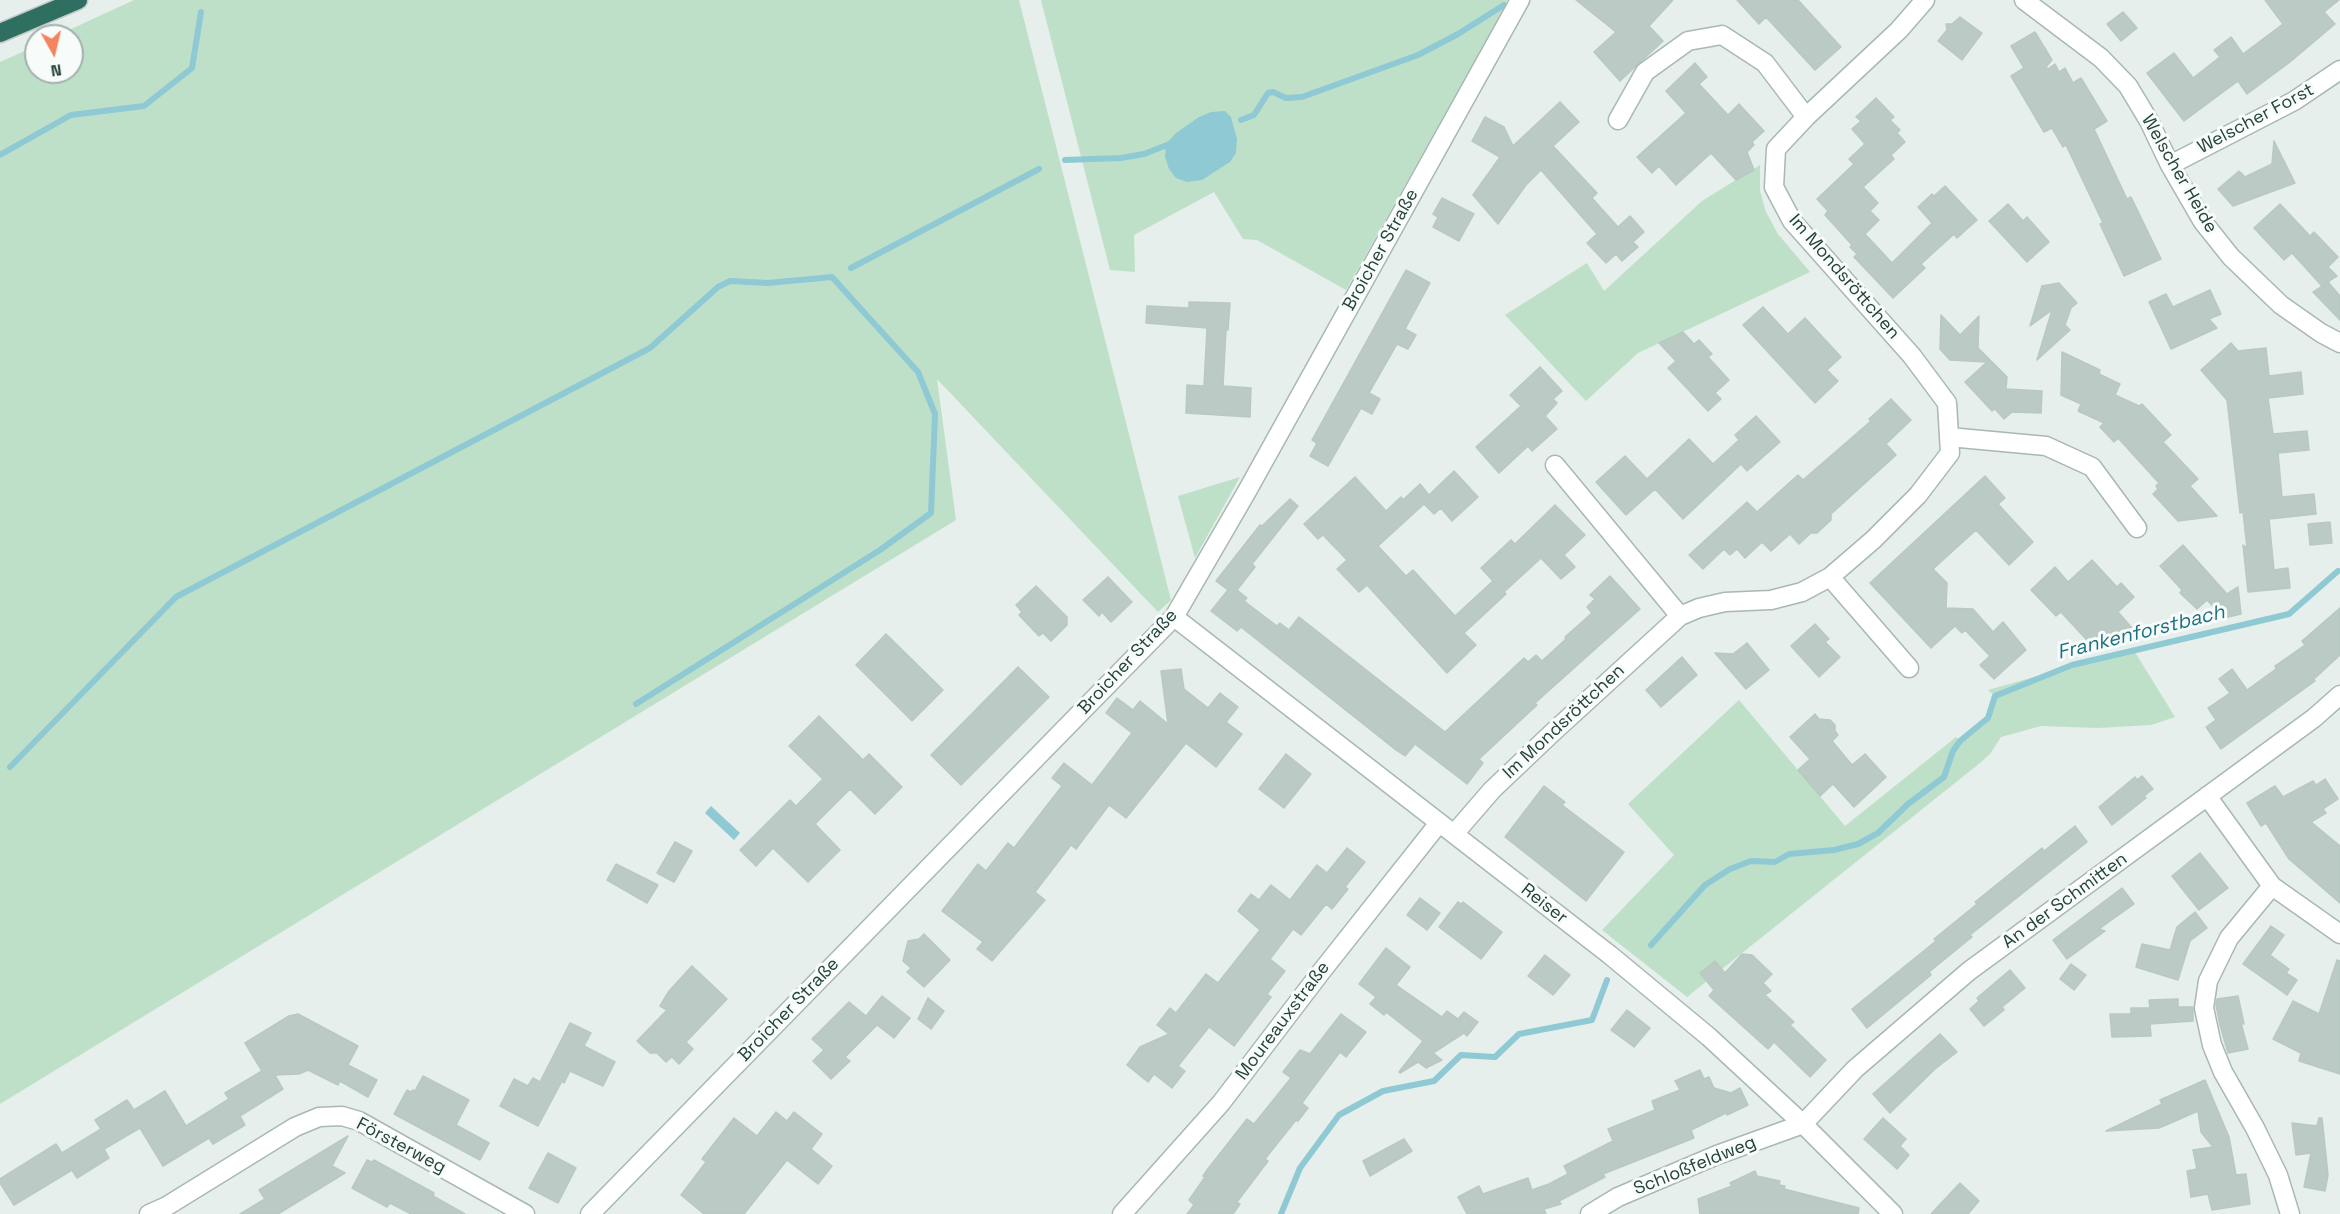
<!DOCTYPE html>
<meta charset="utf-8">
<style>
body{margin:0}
#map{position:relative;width:2340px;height:1214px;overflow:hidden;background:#e6efeb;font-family:"Space Grotesk",sans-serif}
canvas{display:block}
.north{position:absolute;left:24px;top:24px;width:60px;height:60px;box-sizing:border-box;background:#f7fbf9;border:2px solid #a3b1ad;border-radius:50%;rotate:172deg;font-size:16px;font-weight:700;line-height:24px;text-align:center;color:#24423a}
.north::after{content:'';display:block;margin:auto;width:21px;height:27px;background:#f4845f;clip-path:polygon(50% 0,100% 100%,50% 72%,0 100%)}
</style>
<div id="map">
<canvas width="2340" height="1214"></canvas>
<div class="north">N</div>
</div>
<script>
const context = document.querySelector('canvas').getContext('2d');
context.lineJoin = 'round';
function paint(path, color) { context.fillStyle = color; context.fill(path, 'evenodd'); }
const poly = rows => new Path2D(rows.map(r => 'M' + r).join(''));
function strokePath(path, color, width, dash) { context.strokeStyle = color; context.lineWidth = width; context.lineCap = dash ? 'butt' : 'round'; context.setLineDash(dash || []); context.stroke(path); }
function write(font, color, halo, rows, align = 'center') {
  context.font = font + ' "Space Grotesk",sans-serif'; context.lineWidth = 6; context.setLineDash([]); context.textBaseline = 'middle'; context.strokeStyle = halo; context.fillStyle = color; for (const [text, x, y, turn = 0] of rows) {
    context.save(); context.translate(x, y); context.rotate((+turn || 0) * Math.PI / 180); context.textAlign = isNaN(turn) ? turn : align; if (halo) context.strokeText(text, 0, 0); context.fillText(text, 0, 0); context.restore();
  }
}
paint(poly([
 [134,0,1019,0,1171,600,1158,612,937,379,956,520,0,1104,0,62,36,46,36,72,72,72,72,36,56,36],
 [1041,0,1507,0,1504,9,1346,290,1257,240,1243,239,1214,192,1134,235,1135,272,1110,270],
 [1760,165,1760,191,1766,212,1778,234,1810,272,1638,353,1586,401,1505,315,1587,263,1604,291,1702,201],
 [1240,477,1195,558,1178,496],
 [2133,649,2175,717,2151,725,2098,728,2041,726,2001,737,1990,754,1980,763,1687,997,1602,930,1674,855,1628,804,1739,700,1845,826,1956,737,1962,742,1990,719,1996,697,1988,690]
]), '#bfe0c8');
paint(poly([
 [1225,111,1231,117,1237,139,1236,153,1230,162,1202,180,1187,182,1176,178,1169,169,1165,157,1166,144,1176,133,1199,117,1211,112],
 [711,806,740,833,734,840,705,813]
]), '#8ec9d4');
strokePath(poly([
 [1241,120,1254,115,1268,93,1273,92,1286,98,1302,97,1418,55,1458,34,1504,5],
 [0,155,71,115,144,106,192,68,201,12],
 [1065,160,1121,158,1144,154,1172,143],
 [851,268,1039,169],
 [10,767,176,597,650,348,718,287,730,281,768,283,832,277,918,372,935,414,931,513,880,550,636,704],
 [1651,945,1705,885,1730,869,1751,861,1775,862,1789,854,1834,850,1858,844,1878,833,1908,804,1944,777,1953,751,1960,741,1988,718,1995,696,2072,665,2289,614,2338,571],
 [1281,1214,1300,1168,1339,1115,1383,1091,1434,1081,1461,1055,1495,1057,1519,1034,1592,1020,1607,980]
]), '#8ec9d4', 6);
const building = poly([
 [1576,0,1673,0,1649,26,1663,41,1620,81,1594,52,1616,32,1576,0],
 [1737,0,1798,0,1841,47,1815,70,1766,17,1759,24,1737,0],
 [2265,0,2339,0,2324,12,2335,24,2290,62,2247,94,2238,81,2184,121,2147,73,2174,53,2193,78,2220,57,2214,50,2231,37,2243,54,2283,24,2265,0],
 [2123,12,2137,28,2121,41,2107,24,2123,12],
 [1960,17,1982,33,1962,60,1938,41,1947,30,1946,24,1952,24,1960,17],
 [2035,32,2052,60,2046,67,2048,69,2055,64,2059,72,2065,68,2073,83,2081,78,2107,121,2094,129,2127,199,2131,197,2161,259,2124,276,2100,224,2103,223,2066,145,2063,147,2052,128,2044,132,2011,76,2024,68,2011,46,2035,32],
 [1695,63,1707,77,1699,84,1728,115,1739,104,1764,131,1752,142,1754,145,1747,152,1754,170,1736,180,1711,153,1676,185,1659,166,1652,173,1637,157,1686,113,1666,91,1695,63],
 [1876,98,1894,117,1890,120,1900,130,1897,133,1905,142,1891,155,1894,159,1863,187,1878,203,1870,211,1879,220,1865,234,1892,263,1932,223,1918,207,1932,194,1934,196,1945,186,1977,220,1957,238,1954,234,1921,264,1925,268,1893,298,1854,257,1857,254,1850,247,1852,245,1825,215,1828,211,1817,199,1854,164,1849,159,1865,144,1852,129,1861,121,1856,117,1876,98],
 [1560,102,1579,122,1553,146,1597,193,1592,198,1618,227,1630,216,1644,232,1633,242,1638,247,1622,261,1616,254,1606,263,1587,243,1597,234,1541,170,1526,185,1498,224,1473,195,1500,157,1472,141,1485,117,1504,127,1513,146,1560,102],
 [2274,141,2295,183,2233,206,2218,189,2239,171,2245,177,2272,164,2274,141],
 [1442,198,1474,214,1459,241,1433,227,1438,217,1433,214,1442,198],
 [2008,204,2023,221,2027,217,2049,242,2027,262,1989,221,2008,204],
 [2280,204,2310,236,2314,232,2338,257,2328,267,2337,276,2328,282,2340,296,2340,320,2313,292,2322,286,2292,253,2284,260,2254,228,2280,204],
 [1406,270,1430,283,1405,329,1416,335,1408,349,1397,344,1369,393,1380,399,1372,414,1361,408,1328,466,1310,456,1317,443,1312,440,1406,270],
 [2059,283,2077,303,2071,308,2065,325,2070,330,2037,360,2052,310,2030,326,2042,286,2059,283],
 [2210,290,2221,314,2209,319,2217,328,2171,349,2149,302,2166,294,2173,307,2210,290],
 [1189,302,1230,303,1228,330,1226,330,1223,386,1251,388,1250,417,1186,413,1187,385,1204,386,1207,328,1146,323,1147,306,1189,308,1189,302],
 [1763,307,1788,334,1805,318,1841,357,1827,370,1838,381,1815,403,1743,325,1763,307],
 [1941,315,1960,335,1979,316,1978,348,2007,377,2006,389,2042,391,2041,413,2012,412,2004,419,1995,409,1992,411,1965,382,1987,362,1950,360,1940,349,1941,315],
 [1683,332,1694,344,1699,340,1712,354,1708,357,1729,380,1715,393,1721,399,1708,411,1668,368,1676,361,1659,343,1683,332],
 [2231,343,2238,351,2266,348,2269,376,2301,372,2303,394,2268,398,2273,434,2307,431,2309,450,2278,453,2282,497,2314,494,2316,514,2269,519,2274,570,2288,568,2290,588,2248,592,2243,545,2247,548,2243,512,2240,513,2227,400,2201,370,2231,343],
 [2062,352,2100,370,2099,374,2120,384,2115,395,2139,406,2142,404,2171,435,2163,442,2198,479,2190,486,2217,516,2178,521,2153,494,2158,489,2156,486,2159,483,2118,438,2114,442,2100,427,2104,423,2078,411,2081,404,2061,395,2062,352],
 [1540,367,1562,391,1553,399,1557,403,1545,416,1557,429,1532,451,1528,446,1499,473,1476,447,1521,406,1510,395,1540,367],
 [1891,399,1911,420,1886,444,1896,455,1831,514,1831,520,1817,533,1811,533,1799,544,1790,534,1771,551,1762,542,1745,558,1737,549,1730,555,1724,549,1703,569,1689,555,1747,502,1757,512,1798,475,1803,480,1871,421,1869,419,1891,399],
 [1756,416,1780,442,1747,471,1741,464,1683,519,1655,489,1626,515,1596,482,1625,456,1647,479,1689,439,1713,464,1739,440,1735,435,1756,416],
 [1454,471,1478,497,1452,521,1441,508,1434,514,1424,504,1378,546,1406,576,1413,570,1455,616,1493,581,1481,568,1511,540,1515,544,1555,505,1585,535,1564,555,1575,567,1561,579,1541,558,1504,592,1506,594,1464,633,1476,645,1447,673,1367,585,1359,592,1337,569,1347,560,1323,535,1318,539,1304,524,1355,477,1386,511,1401,497,1403,500,1420,484,1429,495,1454,471],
 [1985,476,2005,498,1998,504,2033,542,2009,565,1976,530,1933,569,1947,583,1946,608,1973,609,1993,632,2003,622,2026,650,1994,679,1980,665,1990,656,1965,630,1962,633,1955,626,1931,648,1870,583,1985,476],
 [1290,499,1298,506,1252,564,1255,567,1237,590,1247,598,1244,601,1277,626,1280,623,1289,630,1299,617,1445,732,1524,658,1528,662,1536,655,1542,661,1566,639,1565,637,1592,613,1587,607,1595,599,1590,595,1610,576,1640,609,1535,703,1537,705,1479,759,1483,763,1467,784,1415,744,1405,756,1396,750,1241,627,1237,631,1211,611,1228,590,1216,581,1260,525,1262,526,1290,499],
 [2330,522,2332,543,2310,545,2308,524,2330,522],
 [2183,545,2227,594,2238,587,2241,614,2224,618,2207,600,2197,609,2180,593,2182,590,2160,566,2183,545],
 [2092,560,2117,587,2121,583,2134,597,2118,612,2132,628,2111,647,2106,641,2096,650,2061,612,2056,616,2031,590,2055,567,2068,582,2092,560],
 [1108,577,1132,602,1111,622,1102,612,1099,616,1083,600,1108,577],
 [1036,586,1067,617,1067,625,1051,641,1043,633,1039,636,1019,615,1022,612,1016,605,1036,586],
 [2340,608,2340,655,2314,679,2315,681,2221,749,2206,727,2216,720,2208,708,2230,693,2219,679,2232,669,2247,690,2276,669,2275,666,2305,645,2302,641,2340,608],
 [1815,624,1829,639,1825,642,1840,657,1819,677,1791,646,1815,624],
 [886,634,943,690,912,721,856,665,886,634],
 [1747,643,1769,670,1746,689,1715,653,1733,654,1747,643],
 [1682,657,1697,675,1661,707,1646,690,1682,657],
 [1018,667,1049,697,961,785,931,755,1018,667],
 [1181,669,1184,689,1208,708,1220,693,1238,707,1226,722,1242,734,1216,767,1186,743,1126,818,1109,805,1076,849,1071,845,1035,892,1045,900,992,961,977,949,983,942,942,911,978,864,986,871,1008,843,1014,848,1062,786,1052,778,1064,763,1092,785,1132,733,1106,713,1117,698,1133,710,1140,701,1168,724,1161,671,1181,669],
 [1815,714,1819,719,1830,720,1835,725,1835,731,1838,735,1832,741,1852,765,1865,754,1886,777,1854,807,1833,784,1820,796,1798,770,1810,759,1790,737,1815,714],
 [819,716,863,760,869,754,902,787,875,814,850,789,815,824,840,850,808,882,773,848,756,866,740,850,790,800,796,806,823,779,789,746,819,716],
 [1286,754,1311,774,1284,808,1259,789,1286,754],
 [2142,776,2153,789,2144,796,2146,798,2112,825,2099,807,2135,777,2137,780,2142,776],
 [2325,779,2338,799,2323,809,2326,813,2311,822,2340,846,2340,903,2289,859,2266,823,2261,826,2247,803,2275,786,2283,797,2313,781,2316,785,2325,779],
 [1544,786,1565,802,1562,805,1624,852,1586,901,1505,837,1544,786],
 [2075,826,2087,842,1970,935,1972,937,1929,972,1931,975,1867,1028,1852,1009,1936,941,1934,939,1977,904,1975,902,2042,848,2044,851,2075,826],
 [675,842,692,851,674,882,657,873,675,842],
 [1347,848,1365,862,1345,887,1348,889,1332,909,1326,904,1301,935,1293,929,1270,959,1285,971,1267,994,1271,997,1234,1046,1209,1027,1178,1066,1185,1071,1172,1088,1154,1074,1148,1082,1127,1065,1140,1047,1169,1034,1157,1025,1170,1008,1176,1013,1206,974,1218,983,1260,930,1238,911,1251,894,1259,900,1271,885,1290,900,1317,865,1327,873,1347,848],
 [2200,853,2228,888,2199,910,2172,876,2200,853],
 [616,864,658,885,647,903,607,880,616,864],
 [2122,888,2134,904,2099,929,2105,931,2067,959,2053,940,2122,888],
 [1420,898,1440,913,1427,930,1407,915,1420,898],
 [1458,902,1461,904,1463,902,1502,932,1481,959,1439,927,1458,902],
 [2195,912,2207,928,2190,941,2178,980,2136,967,2142,944,2170,950,2177,927,2195,912],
 [2271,926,2284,935,2270,955,2289,969,2286,973,2297,980,2287,995,2243,964,2271,926],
 [924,934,950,960,924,987,907,972,911,968,903,961,908,941,919,939,924,934],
 [1386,948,1410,967,1396,985,1442,1017,1447,1011,1458,1019,1464,1012,1478,1022,1467,1036,1464,1033,1433,1053,1442,1060,1426,1068,1418,1062,1400,1073,1399,1072,1423,1041,1386,1012,1384,1015,1370,1004,1376,997,1359,984,1386,948],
 [1742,954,1752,955,1772,974,1763,983,1771,991,1765,995,1794,1022,1790,1025,1826,1060,1810,1077,1774,1042,1768,1049,1709,996,1714,990,1700,973,1715,961,1725,973,1742,954],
 [1545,955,1570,975,1553,995,1528,976,1545,955],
 [2337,960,2340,961,2340,1074,2299,1061,2301,1053,2273,1039,2293,1001,2319,1014,2337,960],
 [2071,964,2086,975,2074,990,2060,979,2071,964],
 [692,966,727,999,686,1042,693,1049,679,1064,672,1057,666,1062,657,1053,650,1053,637,1041,667,1010,660,1006,669,991,692,966],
 [2010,970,2025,988,2002,1007,2004,1010,1984,1026,1970,1009,1979,1001,1977,998,2010,970],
 [882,996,910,1018,894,1038,877,1025,845,1057,850,1061,831,1079,813,1061,824,1050,812,1039,849,1002,866,1016,882,996],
 [2238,996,2244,1024,2241,1023,2248,1049,2228,1053,2220,1025,2216,1005,2217,999,2238,996],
 [928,998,944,1011,931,1029,918,1019,928,998],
 [2178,999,2178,1007,2193,1007,2193,1021,2150,1024,2151,1036,2112,1037,2110,1014,2131,1014,2131,1008,2150,1008,2149,1000,2178,999],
 [1627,1010,1650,1028,1634,1047,1611,1030,1627,1010],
 [298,1014,358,1046,348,1065,377,1080,368,1097,340,1081,338,1085,308,1070,299,1074,275,1075,283,1089,240,1116,245,1125,213,1144,209,1138,163,1166,140,1128,104,1149,109,1158,77,1178,72,1170,14,1205,0,1183,0,1179,56,1144,62,1153,101,1129,95,1120,127,1100,134,1110,165,1091,186,1126,229,1099,225,1093,262,1071,245,1043,289,1016,298,1014],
 [1341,1014,1366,1032,1346,1057,1340,1052,1310,1092,1302,1103,1308,1108,1298,1121,1296,1120,1265,1159,1268,1161,1237,1202,1240,1204,1233,1214,1187,1214,1194,1205,1189,1200,1205,1177,1203,1176,1207,1170,1247,1119,1254,1124,1291,1078,1283,1072,1300,1050,1310,1054,1341,1014],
 [570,1023,591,1033,584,1046,615,1062,603,1086,570,1071,564,1083,562,1081,538,1126,500,1106,514,1079,528,1086,533,1078,540,1082,570,1023],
 [1940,1034,1957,1052,1935,1069,1890,1113,1873,1094,1940,1034],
 [1700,1070,1704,1079,1709,1077,1714,1088,1731,1093,1740,1088,1748,1105,1727,1115,1726,1113,1691,1130,1694,1138,1603,1174,1605,1177,1559,1201,1561,1204,1544,1209,1546,1214,1467,1214,1458,1197,1479,1186,1483,1194,1528,1178,1532,1190,1549,1184,1568,1174,1564,1166,1613,1141,1608,1129,1655,1110,1652,1101,1680,1090,1675,1081,1700,1070],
 [423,1076,469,1100,456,1125,489,1143,480,1160,394,1114,407,1090,411,1092,413,1090,415,1091,423,1076],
 [2205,1080,2229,1137,2236,1175,2246,1174,2250,1204,2212,1210,2208,1194,2191,1197,2187,1171,2197,1169,2193,1150,2213,1147,2201,1132,2198,1111,2159,1128,2106,1131,2162,1104,2160,1100,2205,1080],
 [776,1112,787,1121,794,1112,822,1134,811,1149,832,1166,818,1184,787,1160,744,1214,704,1214,681,1195,706,1162,702,1159,734,1118,757,1136,776,1112],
 [1883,1118,1906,1139,1900,1146,1909,1155,1897,1169,1864,1139,1883,1118],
 [2319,1118,2322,1118,2328,1175,2325,1191,2304,1187,2311,1153,2296,1155,2292,1123,2317,1126,2319,1118],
 [348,1136,332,1166,345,1173,278,1214,240,1214,265,1199,259,1190,348,1136],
 [1404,1139,1412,1151,1370,1176,1363,1161,1404,1139],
 [548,1153,576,1168,558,1203,529,1188,548,1153],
 [367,1160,372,1162,374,1160,434,1193,433,1196,465,1214,411,1214,390,1203,387,1207,352,1188,367,1160],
 [1755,1171,1757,1176,1780,1181,1779,1185,1785,1186,1784,1189,1859,1208,1858,1214,1700,1214,1698,1199,1732,1186,1730,1183,1755,1171],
 [1960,1183,1979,1201,1968,1214,1931,1214,1960,1183]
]);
paint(building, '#bbcac4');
strokePath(building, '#b8c9c2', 1.5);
const minor = poly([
 [2024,0,2101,58,2128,86,2149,121,2170,165,2203,222,2231,257,2281,305,2321,333,2340,343],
 [1618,120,1645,72,1688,41,1722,35,1765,63,1806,117],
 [2170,165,2294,101,2340,70],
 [1949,437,2046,446,2092,467,2137,528],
 [1555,465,1680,616],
 [1830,577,1909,668],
 [1174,617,1610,955,1709,1037,1803,1124,1893,1214],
 [2207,796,2272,886,2340,934],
 [1454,834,1492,790,1551,734,1680,616,1699,608,1725,602,1771,600,1802,592,1830,577,1873,540,1918,495,1950,453,1947,403,1912,356,1792,221,1774,187,1776,149,1806,117,1899,30,1925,0],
 [2272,886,2229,938,2208,981,2204,1008,2212,1045,2223,1072,2255,1128,2278,1175,2290,1214],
 [149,1214,167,1206,295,1127,319,1117,342,1116,359,1121,525,1214],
 [590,1214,1174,617,1246,493,1520,0],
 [1122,1214,1221,1103,1321,972,1439,823],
 [1590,1214,1618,1197,1717,1155,1803,1124,1855,1069,1969,971,2314,718,2340,695]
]);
const motorway = poly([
 [0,33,78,0]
]);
strokePath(minor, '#a8b8b2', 21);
strokePath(motorway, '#c2cac8', 21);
strokePath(minor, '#fff', 18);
strokePath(motorway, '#2f6f62', 18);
write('18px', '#24423a', '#f7fbf9', [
 ["Welscher Forst",2256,119,-28],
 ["Welscher Heide",2179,174,60],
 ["Broicher Straße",1381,250,-61],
 ["Im Mondsröttchen",1844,277,49],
 ["Broicher Straße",1128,662,-47],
 ["Im Mondsröttchen",1564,722,-43],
 ["An der Schmitten",2065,901,-36],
 ["Reiser",1544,904,38],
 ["Broicher Straße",789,1010,-46],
 ["Moureauxstraße",1283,1021,-53],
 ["Försterweg",401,1146,28],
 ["Schloßfeldweg",1695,1166,-22]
]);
write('italic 20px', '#1c6f80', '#f7fbf9', [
 ["Frankenforstbach",2141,633,-14]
]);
</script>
